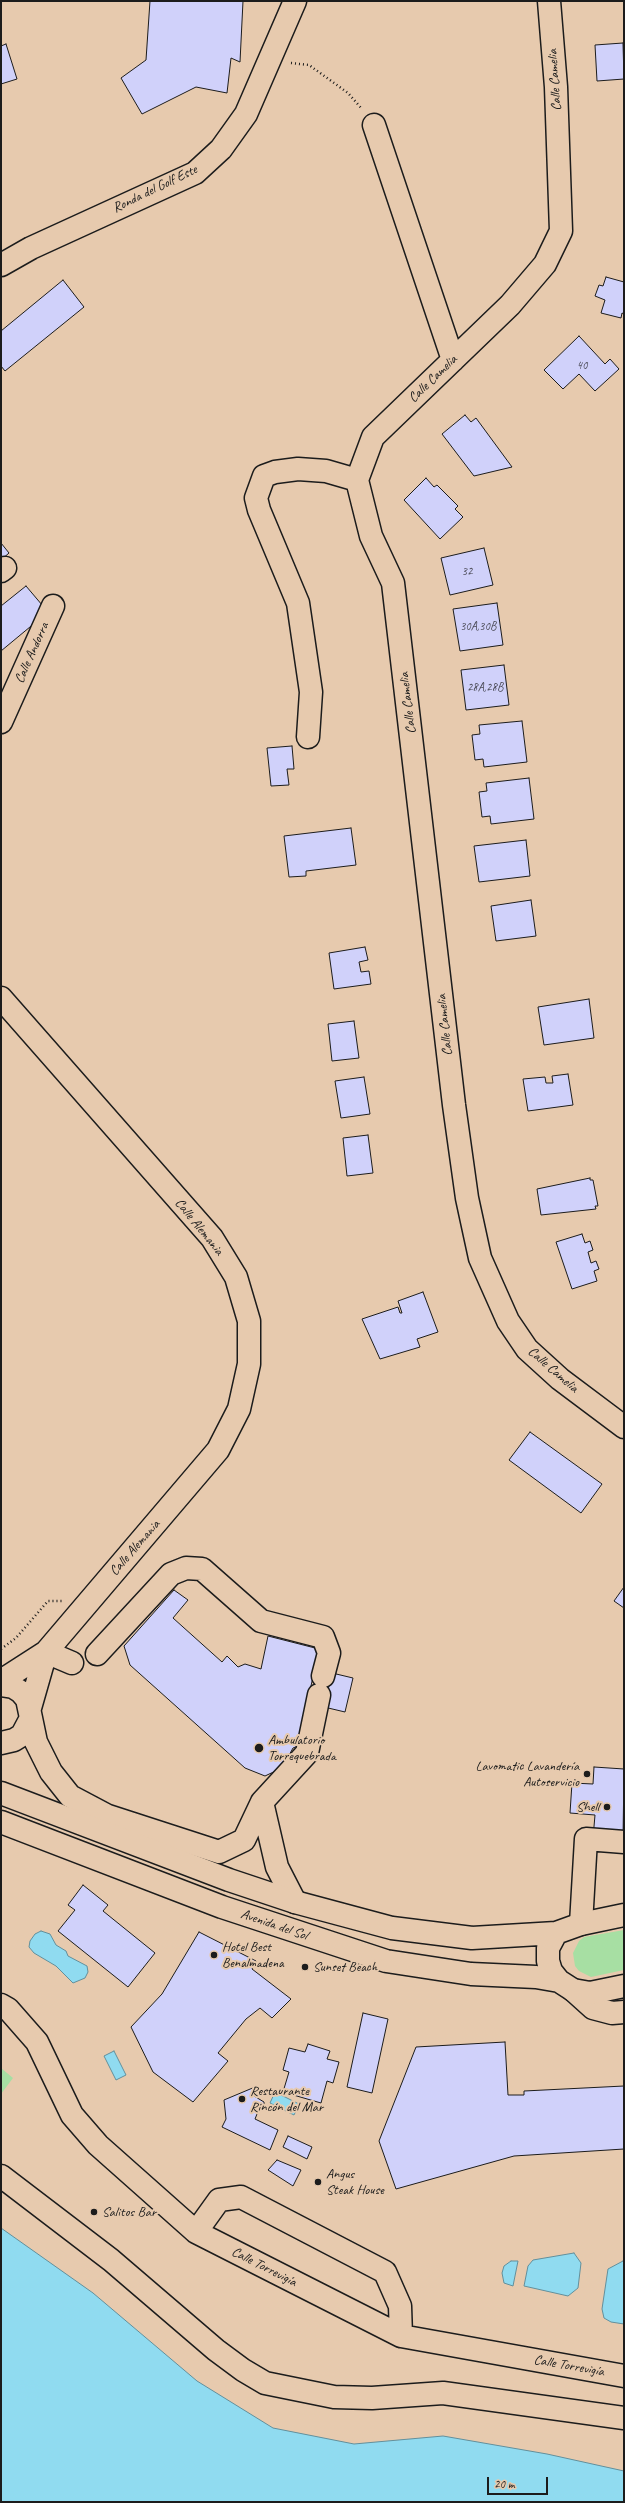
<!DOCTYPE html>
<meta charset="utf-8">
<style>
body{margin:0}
#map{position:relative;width:625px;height:2503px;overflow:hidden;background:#e7caae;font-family:Caveat,sans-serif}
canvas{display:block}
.frame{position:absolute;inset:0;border:2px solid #1c1c1c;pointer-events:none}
.scale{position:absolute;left:487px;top:2477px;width:61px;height:18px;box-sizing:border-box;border:2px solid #1c1c1c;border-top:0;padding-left:5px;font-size:12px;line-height:14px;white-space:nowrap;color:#1c1c1c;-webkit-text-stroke:3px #e7caae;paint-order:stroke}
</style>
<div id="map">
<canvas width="625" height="2503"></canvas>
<div class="frame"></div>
<div class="scale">20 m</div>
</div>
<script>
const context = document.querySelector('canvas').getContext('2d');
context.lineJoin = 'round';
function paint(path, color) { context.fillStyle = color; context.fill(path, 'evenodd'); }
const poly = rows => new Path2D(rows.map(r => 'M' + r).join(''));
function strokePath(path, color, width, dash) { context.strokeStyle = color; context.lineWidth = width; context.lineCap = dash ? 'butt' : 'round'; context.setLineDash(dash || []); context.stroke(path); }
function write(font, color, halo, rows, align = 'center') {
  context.font = font + ' Caveat,sans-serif'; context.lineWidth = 4; context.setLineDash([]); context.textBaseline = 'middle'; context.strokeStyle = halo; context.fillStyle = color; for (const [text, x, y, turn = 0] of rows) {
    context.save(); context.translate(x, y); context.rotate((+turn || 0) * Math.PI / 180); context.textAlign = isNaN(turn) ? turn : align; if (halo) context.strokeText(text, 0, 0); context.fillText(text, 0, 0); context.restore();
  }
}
paint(poly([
 [624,1930,624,1970,591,1977,579,1971,575,1966,573,1953,579,1941,584,1937],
 [1,2068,13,2078,1,2094]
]), '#a7dfa3');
const water = poly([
 [41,1931,50,1934,56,1945,66,1951,68,1956,87,1966,88,1972,85,1978,73,1983,56,1966,34,1953,29,1947,30,1941,35,1934,41,1931],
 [114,2051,126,2075,116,2080,104,2056,114,2051],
 [275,2092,299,2104,294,2115,270,2103,275,2092],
 [1,2228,93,2293,197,2381,273,2428,354,2444,443,2436,547,2454,624,2471,624,2502,1,2502,1,2228],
 [574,2253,581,2263,578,2288,568,2296,524,2286,528,2266,533,2260,574,2253],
 [511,2261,518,2261,513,2286,504,2283,502,2273,504,2266,511,2261],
 [623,2261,624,2263,624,2324,611,2322,604,2318,602,2309,608,2269,623,2261]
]);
paint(water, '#90dbf0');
strokePath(water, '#628f9b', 1);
const building = poly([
 [150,1,243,1,240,62,231,58,227,93,196,87,142,114,121,78,146,60,150,1],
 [623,43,624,79,597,81,595,45,623,43],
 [6,44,17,79,1,84,1,46,6,44],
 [606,277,624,282,624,314,622,313,621,318,601,313,605,300,595,296,599,285,603,286,606,277],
 [63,280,84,307,5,371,1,366,1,331,63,280],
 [579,336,605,364,610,359,619,369,595,391,579,374,563,389,544,370,579,336],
 [465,415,471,422,476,418,512,467,474,476,442,434,465,415],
 [426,478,434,487,437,485,458,506,455,509,463,517,440,539,404,500,426,478],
 [1,543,9,553,1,560,1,543],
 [484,548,493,585,450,595,441,558,484,548],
 [26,586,48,612,1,651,1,606,26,586],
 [497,603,503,645,460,651,453,609,497,603],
 [504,665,509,705,466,710,461,670,504,665],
 [522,721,527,762,484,767,483,759,475,760,472,735,480,734,479,725,522,721],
 [292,746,294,769,287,769,289,785,271,786,267,748,292,746],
 [529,778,534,819,491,824,490,816,482,817,479,792,487,791,486,783,529,778],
 [351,828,356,865,306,871,306,876,289,877,284,836,351,828],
 [526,840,530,876,479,882,474,846,526,840],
 [531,900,536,936,496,941,491,906,531,900],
 [365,947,368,960,359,962,361,972,369,971,371,984,334,989,329,953,365,947],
 [589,999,594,1038,544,1045,538,1007,589,999],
 [354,1021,359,1058,332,1061,328,1024,354,1021],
 [568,1074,573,1105,528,1111,523,1079,545,1077,546,1083,553,1083,552,1076,568,1074],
 [364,1077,370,1114,341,1118,335,1081,364,1077],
 [368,1135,373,1173,347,1176,343,1138,368,1135],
 [590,1178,590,1180,593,1180,598,1206,595,1206,596,1209,541,1215,537,1189,590,1178],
 [582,1234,585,1243,590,1241,593,1250,588,1252,591,1263,596,1261,599,1269,594,1271,597,1281,572,1289,556,1242,582,1234],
 [423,1292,438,1332,417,1339,420,1347,380,1359,362,1319,398,1307,400,1313,402,1313,398,1301,423,1292],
 [530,1432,602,1484,581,1513,509,1460,530,1432],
 [624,1587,624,1608,614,1601,624,1587],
 [174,1590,188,1600,173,1618,222,1662,227,1656,238,1667,245,1664,261,1669,268,1636,319,1649,298,1746,293,1748,282,1768,265,1776,245,1768,130,1665,124,1646,174,1590],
 [332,1673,353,1678,345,1712,324,1707,332,1673],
 [594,1767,624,1769,623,1840,593,1838,595,1815,570,1813,572,1783,593,1784,594,1767],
 [83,1885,108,1905,103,1911,155,1953,128,1987,58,1931,75,1910,68,1905,83,1885],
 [199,1932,256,1961,252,1969,291,1999,272,2018,260,2008,246,2019,218,2053,228,2061,193,2102,153,2072,131,2027,162,1994,199,1932],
 [363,2013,388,2019,372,2093,347,2087,363,2013],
 [505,2042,508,2095,524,2095,524,2091,624,2086,624,2149,514,2156,396,2189,379,2141,416,2047,505,2042],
 [308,2044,330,2051,327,2059,339,2062,333,2083,327,2081,321,2103,283,2092,289,2072,283,2070,289,2048,305,2052,308,2044],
 [255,2087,254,2096,264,2102,264,2105,261,2104,255,2119,278,2130,270,2150,222,2127,226,2119,224,2100,255,2087],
 [288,2136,312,2147,307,2159,283,2147,288,2136],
 [277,2160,301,2170,293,2186,268,2170,277,2160]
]);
paint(building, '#d0d1fa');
strokePath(building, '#1c1c1c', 1);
const minor = poly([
 [549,1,556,87,561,231,545,264,510,305,373,437,357,480,371,536,393,583,454,1105,467,1198,480,1258,508,1321,527,1349,560,1379,624,1427],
 [374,125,453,360],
 [1,265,31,248,195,173,221,149,246,114,295,1],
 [1,571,5,568],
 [1,722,53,606],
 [308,737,311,692,298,603,259,510,256,498,264,476,275,472,298,469,326,471,357,480],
 [1,998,212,1238,236,1277,249,1321,249,1364,239,1409,218,1450,46,1652,30,1708],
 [46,1652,72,1663],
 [97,1654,171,1574,186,1568,202,1569,261,1621,323,1637,329,1653,323,1676],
 [1,1681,46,1652],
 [1,1685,13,1687,21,1692,27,1699,31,1718,22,1735,14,1740,1,1743],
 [31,1718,36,1742,51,1772,70,1796,121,1823],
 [262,1802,307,1753,319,1695],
 [108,1816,219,1852,244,1840,262,1802,277,1867,295,1902],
 [581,1924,586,1839,624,1842],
 [573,1990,593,2008,612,2013,624,2012],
 [1,2005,8,2009,37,2042,72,2115,98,2145,196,2232,401,2336,624,2376],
 [1,2176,111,2260,216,2350,243,2370,265,2383,334,2397,372,2398,443,2393,624,2418],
 [196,2232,219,2200,241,2197,385,2272,400,2306,401,2336]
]);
const major = poly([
 [1,1793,229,1880,295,1902,392,1928,472,1938,556,1933,581,1924,624,1915],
 [1,1822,222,1907,386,1961,471,1974,536,1977,559,1981],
 [556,1933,548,1948,548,1961,551,1971,559,1981,573,1990,590,1993,624,1986]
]);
strokePath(minor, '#1c1c1c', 25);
strokePath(major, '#1c1c1c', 25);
strokePath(poly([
 [291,63,309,65,348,93,362,109],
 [1,1649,16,1638,48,1601,62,1601]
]), '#1c1c1c', 2.5, [1, 3]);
strokePath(minor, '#e7caae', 22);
strokePath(major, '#e7caae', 22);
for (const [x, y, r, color] of [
 [259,1748,5,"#1c1c1c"],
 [587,1774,4,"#1c1c1c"],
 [607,1807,4,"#1c1c1c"],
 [214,1955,4,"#1c1c1c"],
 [305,1967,4,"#1c1c1c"],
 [242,2099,4,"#1c1c1c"],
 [318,2182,4,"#1c1c1c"],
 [94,2212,4,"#1c1c1c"]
]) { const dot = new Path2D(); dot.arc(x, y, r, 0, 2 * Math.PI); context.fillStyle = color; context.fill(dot); strokePath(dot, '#e7caae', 1.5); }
write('12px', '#494954', null, [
 ["40",582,366],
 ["32",467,572],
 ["30A,30B",478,627],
 ["28A,28B",485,688]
]);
write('14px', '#1c1c1c', '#e7caae', [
 ["Calle Camelia",555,80,-94],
 ["Ronda del Golf Este",155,189,-26],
 ["Calle Camelia",433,379,-44],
 ["Calle Andorra",32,653,-66],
 ["Calle Camelia",408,703,-97],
 ["Calle Camelia",445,1025,-96],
 ["Calle Alemania",199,1227,51],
 ["Calle Camelia",553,1370,41],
 ["Calle Alemania",135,1548,-49],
 ["Avenida del Sol",274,1925,19],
 ["Calle Torrevigía",264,2267,27],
 ["Calle Torrevigía",569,2366,10]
]);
write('14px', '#1c1c1c', '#e7caae', [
 ["Ambulatorio",268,1740],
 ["Torrequebrada",268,1756],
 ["Lavomatic Lavandería",579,1766,"right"],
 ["Autoservicio",579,1782,"right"],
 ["Shell",599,1807,"right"],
 ["Hotel Best",222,1947],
 ["Benalmadena",222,1963],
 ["Sunset Beach",313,1967],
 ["Restaurante",250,2091],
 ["Rincón del Mar",250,2107],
 ["Angus",326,2174],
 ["Steak House",326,2190],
 ["Salitos Bar",102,2212]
], 'left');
</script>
